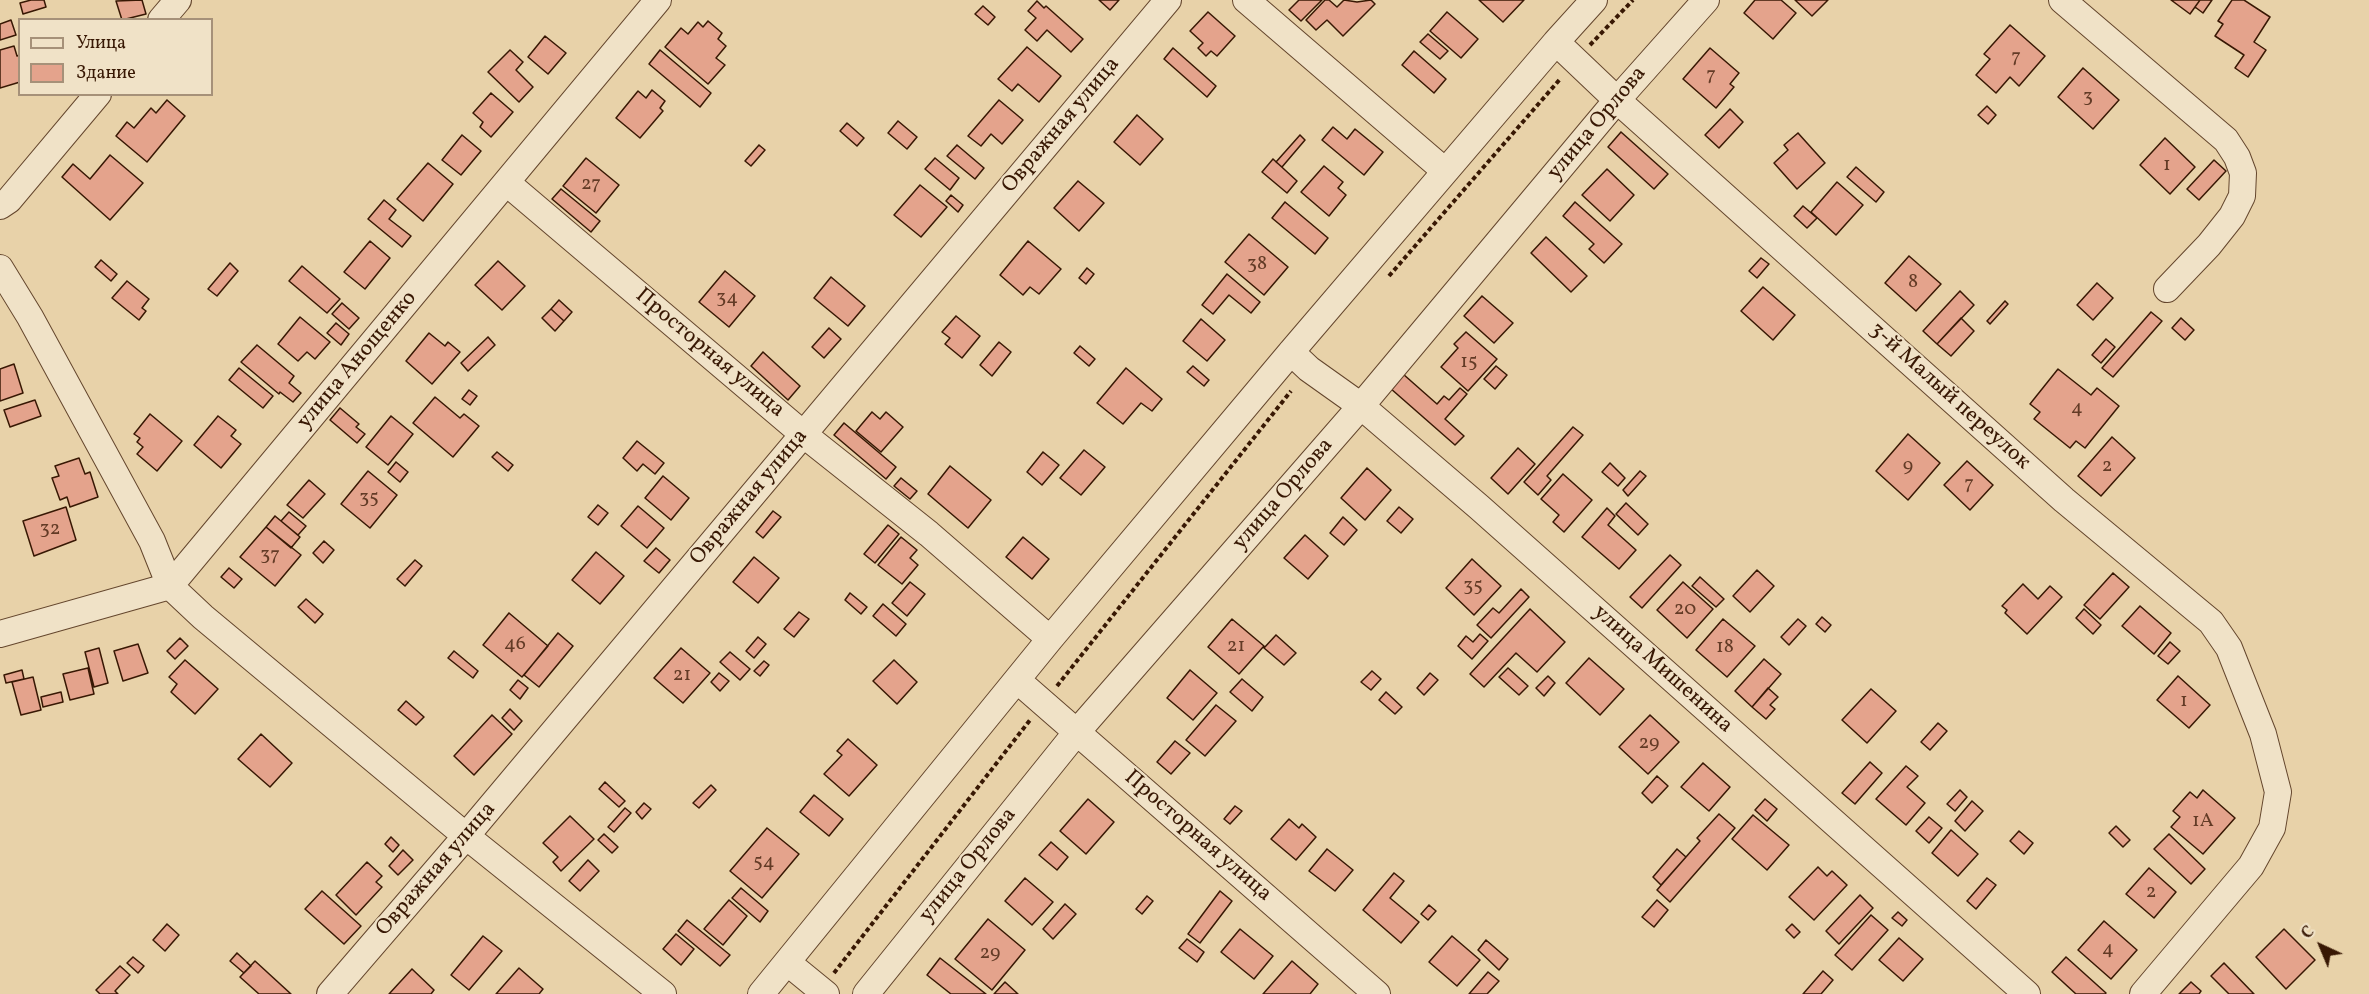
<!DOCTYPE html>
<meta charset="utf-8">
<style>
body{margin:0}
#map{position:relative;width:2369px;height:994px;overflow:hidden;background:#e8d2a9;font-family:Vollkorn,serif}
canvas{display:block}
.legend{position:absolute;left:18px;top:18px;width:195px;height:78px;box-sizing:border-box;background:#f0e2c7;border:2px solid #a69179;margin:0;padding:8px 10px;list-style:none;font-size:18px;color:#381804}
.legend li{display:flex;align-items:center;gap:12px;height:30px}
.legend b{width:30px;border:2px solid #a69179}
.north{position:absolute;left:2291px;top:916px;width:60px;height:60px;-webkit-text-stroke:4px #f0e2c7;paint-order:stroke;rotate:316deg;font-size:16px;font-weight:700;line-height:24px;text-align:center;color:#381804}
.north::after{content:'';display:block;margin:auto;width:21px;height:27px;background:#381804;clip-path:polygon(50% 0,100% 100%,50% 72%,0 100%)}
</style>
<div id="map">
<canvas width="2369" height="994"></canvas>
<ul class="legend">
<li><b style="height:8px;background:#f0e2c7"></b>Улица</li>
<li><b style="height:16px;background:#e4a38c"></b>Здание</li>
</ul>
<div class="north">С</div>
</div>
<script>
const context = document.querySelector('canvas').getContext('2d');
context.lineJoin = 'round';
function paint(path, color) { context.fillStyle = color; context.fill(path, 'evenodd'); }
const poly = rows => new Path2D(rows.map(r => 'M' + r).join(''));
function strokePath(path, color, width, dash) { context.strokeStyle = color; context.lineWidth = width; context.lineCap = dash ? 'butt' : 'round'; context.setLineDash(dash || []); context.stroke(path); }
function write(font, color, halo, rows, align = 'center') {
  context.font = font + ' Vollkorn,serif'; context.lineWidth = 4.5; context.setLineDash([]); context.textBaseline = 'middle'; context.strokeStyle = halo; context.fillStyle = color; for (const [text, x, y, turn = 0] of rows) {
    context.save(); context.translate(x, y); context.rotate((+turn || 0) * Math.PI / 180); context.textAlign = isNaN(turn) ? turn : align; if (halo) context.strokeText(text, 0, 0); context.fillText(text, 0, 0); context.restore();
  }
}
const building = poly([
 [31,0,44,0,46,7,23,14,20,3,31,0],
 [142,0,146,14,122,20,116,1,142,0],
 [1099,0,1119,0,1110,10,1099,0],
 [1299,0,1322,0,1301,21,1289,10,1299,0],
 [1325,0,1329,0,1337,7,1344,0,1357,2,1371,0,1375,4,1343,36,1327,20,1316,30,1306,20,1325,0],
 [1479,0,1524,0,1503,22,1479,0],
 [1755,0,1781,0,1796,13,1773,39,1744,13,1755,0],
 [1795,0,1828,0,1812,16,1795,0],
 [2171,0,2200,0,2190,14,2171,0],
 [2200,0,2212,0,2203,13,2195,7,2200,0],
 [2232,0,2244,0,2270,17,2254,42,2266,50,2248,77,2235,68,2244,55,2215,36,2223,24,2218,21,2232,0],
 [1037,1,1044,8,1046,6,1083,39,1071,52,1047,30,1037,41,1025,30,1036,18,1028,11,1037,1],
 [983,6,995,17,988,25,975,14,983,6],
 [1208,12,1235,36,1217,56,1211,51,1206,56,1198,48,1203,43,1190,31,1208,12],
 [1447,12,1478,39,1461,58,1430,31,1447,12],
 [11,20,16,35,0,40,0,24,11,20],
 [708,21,722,33,718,39,726,46,716,58,725,65,708,84,665,47,681,28,688,34,698,22,703,27,708,21],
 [2010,25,2045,56,2019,86,2010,77,1996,93,1976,75,1990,59,1984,54,2010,25],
 [1428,34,1448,51,1440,59,1420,42,1428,34],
 [545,36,566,53,548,74,528,57,545,36],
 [14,46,17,56,20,55,20,82,0,88,0,50,14,46],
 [1027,47,1061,76,1039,102,1018,84,1012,91,998,79,1027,47],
 [1173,48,1216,86,1207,97,1164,59,1173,48],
 [1710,48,1739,73,1730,84,1734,87,1716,108,1683,79,1710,48],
 [510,50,523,62,516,70,533,87,519,102,488,72,510,50],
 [660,50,711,93,700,107,649,64,660,50],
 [1414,51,1446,79,1434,93,1402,65,1414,51],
 [2083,68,2119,100,2093,129,2058,97,2083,68],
 [652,90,665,101,660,108,663,111,640,138,616,118,638,91,646,98,652,90],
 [491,93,513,112,491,137,480,127,483,122,473,113,491,93],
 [167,100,185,116,147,162,116,136,127,122,134,128,151,108,156,113,167,100],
 [999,100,1023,120,1002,144,991,134,981,146,968,136,999,100],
 [1987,106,1996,115,1988,124,1978,115,1987,106],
 [1730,109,1743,122,1719,148,1705,135,1730,109],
 [1137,115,1163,139,1140,165,1114,142,1137,115],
 [898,121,917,137,907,149,888,133,898,121],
 [847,123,864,138,857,146,840,131,847,123],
 [1333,127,1347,139,1355,129,1383,152,1364,175,1322,140,1333,127],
 [1621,132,1668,174,1654,189,1608,147,1621,132],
 [1798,133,1825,163,1797,189,1774,163,1788,150,1784,145,1798,133],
 [462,135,481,151,461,175,442,160,462,135],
 [1300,135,1305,140,1282,167,1276,162,1300,135],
 [2165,138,2195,167,2170,194,2140,165,2165,138],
 [759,145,765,150,751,166,745,161,759,145],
 [957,145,984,168,975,179,947,156,957,145],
 [110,155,143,183,110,220,62,177,73,164,90,179,110,155],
 [586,158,619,185,596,213,563,186,586,158],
 [935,158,959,178,950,190,925,169,935,158],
 [1273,159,1297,181,1287,193,1262,172,1273,159],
 [2214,160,2226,171,2199,200,2187,189,2214,160],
 [428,163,453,184,423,221,397,199,428,163],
 [1324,166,1343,182,1338,188,1346,195,1329,216,1301,192,1324,166],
 [1856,167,1884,192,1876,202,1847,177,1856,167],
 [1607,169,1634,195,1610,221,1582,195,1607,169],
 [1078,181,1104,203,1079,231,1054,208,1078,181],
 [1837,182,1863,205,1836,235,1811,212,1837,182],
 [920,185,947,207,921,237,894,215,920,185],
 [561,189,600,221,591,232,552,199,561,189],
 [951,195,963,205,958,212,946,201,951,195],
 [384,200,396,210,389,219,411,236,402,247,368,219,384,200],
 [1285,202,1328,238,1315,254,1272,218,1285,202],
 [1575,202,1622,244,1604,263,1589,249,1594,244,1563,216,1575,202],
 [1803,206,1817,218,1807,228,1794,216,1803,206],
 [1249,234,1288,267,1264,295,1225,262,1249,234],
 [1546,237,1587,276,1571,292,1531,253,1546,237],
 [370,241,390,258,365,289,344,272,370,241],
 [1028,241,1061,269,1039,294,1030,287,1023,295,1000,275,1028,241],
 [1909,256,1941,284,1916,311,1885,283,1909,256],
 [1761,258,1769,264,1757,278,1749,271,1761,258],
 [101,260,117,274,111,281,95,267,101,260],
 [498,261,525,286,502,310,475,285,498,261],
 [230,263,238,271,217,296,208,289,230,263],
 [302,266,340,299,327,313,289,281,302,266],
 [1087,268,1094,274,1086,284,1079,278,1087,268],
 [725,271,755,296,729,327,699,302,725,271],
 [1227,274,1260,302,1251,313,1229,295,1213,314,1202,305,1227,274],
 [831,277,865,306,848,326,814,298,831,277],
 [127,281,149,299,142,308,146,311,139,320,112,298,127,281],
 [2097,283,2113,298,2093,320,2077,305,2097,283],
 [1763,287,1795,315,1773,340,1741,311,1763,287],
 [1960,291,1974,305,1937,344,1923,331,1960,291],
 [1482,296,1513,323,1494,343,1464,316,1482,296],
 [559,300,572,312,564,321,551,309,559,300],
 [2005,301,2008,304,1990,324,1987,321,2005,301],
 [342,303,359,318,349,329,332,314,342,303],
 [551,309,564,321,555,331,542,318,551,309],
 [2151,312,2162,321,2113,377,2102,368,2151,312],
 [956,316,980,336,962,358,945,344,950,338,942,332,956,316],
 [300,317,330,342,315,359,307,352,298,361,278,344,300,317],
 [1961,318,1974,331,1951,356,1937,344,1961,318],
 [2181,318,2194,330,2185,340,2172,328,2181,318],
 [1201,319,1225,340,1207,361,1183,341,1201,319],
 [336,323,349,334,341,345,327,333,336,323],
 [829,328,841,339,824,358,812,347,829,328],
 [1466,332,1497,359,1468,391,1441,367,1458,348,1454,344,1466,332],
 [429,333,445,346,448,342,460,352,432,384,406,361,429,333],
 [488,337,495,345,468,371,461,363,488,337],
 [2106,339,2115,347,2101,363,2092,355,2106,339],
 [999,342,1011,352,992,376,980,365,999,342],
 [257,345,294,376,289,383,301,393,293,402,280,392,279,394,241,362,257,345],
 [1080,346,1095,359,1089,366,1074,353,1080,346],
 [763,352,800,386,788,400,751,366,763,352],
 [14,364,23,393,0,401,0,369,14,364],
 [1193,366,1209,380,1204,386,1187,372,1193,366],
 [1496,366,1507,375,1495,389,1484,379,1496,366],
 [239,368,273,396,263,408,229,380,239,368],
 [1126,368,1162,399,1152,411,1141,403,1123,424,1097,403,1126,368],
 [2058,369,2091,395,2097,388,2119,406,2085,448,2076,441,2070,448,2034,419,2040,412,2030,404,2058,369],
 [1403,374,1437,404,1444,396,1449,400,1460,388,1467,394,1445,419,1464,436,1455,445,1390,388,1403,374],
 [469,390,477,396,470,405,462,399,469,390],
 [435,397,460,418,464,414,479,426,453,457,413,423,435,397],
 [35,400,41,416,10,427,4,410,35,400],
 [340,408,359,424,356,427,365,434,357,443,330,420,340,408],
 [872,412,880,419,886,412,903,427,881,452,856,431,872,412],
 [150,414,182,441,157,471,137,454,143,447,137,442,140,438,134,434,150,414],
 [218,416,236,430,231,436,241,444,221,468,194,445,218,416],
 [391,416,413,434,388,465,366,447,391,416],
 [844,423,896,467,886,479,834,435,844,423],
 [1573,427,1583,435,1547,476,1551,480,1538,495,1524,482,1573,427],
 [1908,434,1940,463,1908,500,1876,471,1908,434],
 [2112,437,2135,458,2101,496,2078,476,2112,437],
 [637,441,664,463,655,474,643,464,637,471,623,458,637,441],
 [1518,448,1535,464,1508,494,1491,478,1518,448],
 [1084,450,1105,467,1081,495,1060,478,1084,450],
 [497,452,513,465,508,471,492,457,497,452],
 [1043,452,1059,465,1042,485,1027,472,1043,452],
 [79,458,85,474,90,472,98,497,70,507,67,497,60,500,52,478,59,476,55,466,79,458],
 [1967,461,1993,485,1970,510,1944,485,1967,461],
 [396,462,408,472,400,482,388,472,396,462],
 [1610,463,1625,478,1618,486,1602,472,1610,463],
 [950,466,991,500,968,528,928,494,950,466],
 [1367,468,1391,490,1365,520,1341,498,1367,468],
 [368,471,397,495,370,528,341,504,368,471],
 [1640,471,1646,476,1628,496,1623,490,1640,471],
 [1563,474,1592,500,1564,532,1553,522,1559,515,1541,499,1563,474],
 [663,476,689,498,671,520,645,498,663,476],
 [901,478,917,491,910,499,894,486,901,478],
 [309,480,325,494,303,518,287,505,309,480],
 [1626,503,1648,524,1638,535,1616,514,1626,503],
 [598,505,608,513,598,525,588,517,598,505],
 [638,506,664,528,647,548,621,526,638,506],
 [66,507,76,540,34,556,23,521,66,507],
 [1399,507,1413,519,1401,533,1387,521,1399,507],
 [1607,508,1615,516,1608,525,1636,550,1619,569,1582,537,1607,508],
 [773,511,781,517,763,538,756,532,773,511],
 [289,512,306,526,298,535,281,521,289,512],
 [275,516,300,537,291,548,266,527,275,516],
 [1343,517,1357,530,1344,545,1330,533,1343,517],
 [888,525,899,534,875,563,864,554,888,525],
 [266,527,301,555,275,586,240,557,266,527],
 [1305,535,1328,556,1308,579,1284,558,1305,535],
 [901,537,917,550,910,558,918,565,902,584,878,565,901,537],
 [1023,537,1049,559,1032,579,1006,557,1023,537],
 [324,541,334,550,323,563,313,553,324,541],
 [656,548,670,560,659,573,644,561,656,548],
 [596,552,624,576,600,604,572,580,596,552],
 [1670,555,1681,565,1642,608,1630,597,1670,555],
 [754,557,779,578,758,603,733,582,754,557],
 [1472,559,1501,586,1474,615,1446,588,1472,559],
 [415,560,422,566,405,586,397,579,415,560],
 [229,568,242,579,234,588,221,577,229,568],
 [1757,570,1774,586,1750,612,1733,596,1757,570],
 [2113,573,2129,587,2100,619,2084,605,2113,573],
 [1700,577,1724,599,1716,607,1692,586,1700,577],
 [910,582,925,594,907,616,892,603,910,582],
 [1683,582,1713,609,1687,638,1657,610,1683,582],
 [2023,584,2038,599,2050,586,2062,597,2027,634,2005,613,2007,610,2002,606,2023,584],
 [1521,589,1529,597,1491,638,1477,625,1493,608,1499,613,1521,589],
 [850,593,867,607,861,614,845,600,850,593],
 [306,599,323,614,315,623,298,607,306,599],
 [883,604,906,624,896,636,873,616,883,604],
 [2140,606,2171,633,2154,654,2122,626,2140,606],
 [1530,609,1565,642,1537,672,1516,653,1484,687,1470,674,1530,609],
 [2084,609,2101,625,2093,634,2076,618,2084,609],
 [799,612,809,619,794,637,784,629,799,612],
 [509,613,548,646,522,677,483,645,509,613],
 [1822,617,1831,625,1825,632,1816,624,1822,617],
 [1232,619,1264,646,1239,674,1208,647,1232,619],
 [1723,619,1755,646,1727,677,1696,650,1723,619],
 [1798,619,1806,626,1789,645,1781,637,1798,619],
 [558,633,573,646,539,687,524,675,558,633],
 [1480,634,1488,641,1472,659,1458,646,1466,636,1473,642,1480,634],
 [1276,635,1296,653,1284,665,1264,648,1276,635],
 [758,637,766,644,754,658,746,651,758,637],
 [180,638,188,646,175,659,167,651,180,638],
 [2170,642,2180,651,2168,664,2158,656,2170,642],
 [138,644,148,673,123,681,114,651,138,644],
 [99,648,108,683,94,687,85,652,99,648],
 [681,648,710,673,683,703,654,678,681,648],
 [454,651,478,671,473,678,448,658,454,651],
 [730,652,750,669,740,680,720,662,730,652],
 [1589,658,1624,689,1600,715,1566,683,1589,658],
 [1764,659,1781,674,1752,707,1735,691,1764,659],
 [185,660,218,689,195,714,171,692,177,684,169,677,185,660],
 [894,660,917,682,897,704,873,681,894,660],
 [764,661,769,665,760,676,754,671,764,661],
 [88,668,94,694,70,700,63,674,88,668],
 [1508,668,1528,686,1519,695,1499,677,1508,668],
 [22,670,24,679,6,683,4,675,22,670],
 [1190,670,1217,693,1193,720,1167,698,1190,670],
 [1372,671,1381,679,1371,690,1361,682,1372,671],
 [719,673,729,681,720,691,711,682,719,673],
 [1430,673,1438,680,1424,695,1417,688,1430,673],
 [1548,676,1555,683,1544,696,1536,688,1548,676],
 [2178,676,2210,705,2189,728,2157,700,2178,676],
 [33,677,41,710,21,715,12,682,33,677],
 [1242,679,1263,697,1252,711,1230,692,1242,679],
 [518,680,528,688,520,699,510,690,518,680],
 [1768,688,1778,697,1770,705,1775,709,1766,719,1752,707,1768,688],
 [1871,689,1896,711,1867,743,1842,720,1871,689],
 [61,692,63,702,43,707,41,697,61,692],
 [1386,692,1402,707,1395,714,1379,700,1386,692],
 [406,701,424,717,416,725,398,710,406,701],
 [1216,705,1236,721,1205,756,1186,740,1216,705],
 [510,709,522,721,514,730,502,718,510,709],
 [492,715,512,734,474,775,454,756,492,715],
 [1650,715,1679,742,1648,774,1619,747,1650,715],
 [1938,723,1947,731,1930,750,1921,742,1938,723],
 [261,734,292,763,270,787,238,759,261,734],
 [848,739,877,765,849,796,824,774,842,755,837,751,848,739],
 [1175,741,1190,753,1171,774,1157,762,1175,741],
 [1870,762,1882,773,1855,804,1842,793,1870,762],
 [1703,763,1730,787,1709,811,1681,787,1703,763],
 [1906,766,1918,776,1907,787,1925,803,1906,825,1876,799,1906,766],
 [1657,776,1668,786,1652,803,1642,793,1657,776],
 [605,782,625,801,619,807,599,789,605,782],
 [711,785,716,790,699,808,693,803,711,785],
 [1960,790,1967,797,1955,811,1947,804,1960,790],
 [2203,790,2235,818,2203,854,2171,827,2180,817,2173,811,2190,792,2197,798,2203,790],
 [814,795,843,819,829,836,800,812,814,795],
 [1088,799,1114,822,1086,854,1060,831,1088,799],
 [1765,799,1777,809,1767,821,1755,810,1765,799],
 [1972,801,1983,811,1965,831,1955,821,1972,801],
 [644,803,651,809,642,819,636,812,644,803],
 [1235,806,1242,811,1230,824,1224,819,1235,806],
 [625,808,631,813,614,832,608,827,625,808],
 [1719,814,1735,828,1670,902,1657,890,1700,841,1697,838,1719,814],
 [1753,815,1789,845,1767,870,1732,839,1753,815],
 [570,816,594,839,561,871,553,862,558,857,543,843,570,816],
 [1929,817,1942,828,1929,843,1916,831,1929,817],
 [1289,819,1299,828,1302,824,1316,837,1296,860,1271,839,1289,819],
 [2116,826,2130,840,2123,847,2109,833,2116,826],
 [767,828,799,854,762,898,730,871,767,828],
 [1951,830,1978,854,1958,876,1932,853,1951,830],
 [2019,831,2033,843,2024,854,2010,841,2019,831],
 [604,834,618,847,612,853,598,840,604,834],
 [2169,834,2205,869,2191,884,2154,849,2169,834],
 [391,837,399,845,393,852,385,844,391,837],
 [1051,842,1068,857,1057,870,1039,855,1051,842],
 [1327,849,1353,870,1335,891,1309,871,1327,849],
 [1677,849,1686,857,1661,885,1653,877,1677,849],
 [403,850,413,860,398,875,389,866,403,850],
 [588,860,599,871,580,891,569,881,588,860],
 [367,862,382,876,376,882,382,887,356,915,336,895,367,862],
 [1818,867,1827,876,1832,871,1847,885,1814,920,1789,897,1818,867],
 [2149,868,2176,892,2154,918,2126,894,2149,868],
 [1394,873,1404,881,1390,898,1419,922,1401,943,1363,910,1394,873],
 [1025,878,1053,902,1032,925,1005,901,1025,878],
 [1987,878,1996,885,1976,909,1967,901,1987,878],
 [741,888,768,911,760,922,732,898,741,888],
 [322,891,361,926,344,944,305,909,322,891],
 [1220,891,1232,901,1200,943,1188,934,1220,891],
 [1860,895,1873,908,1839,944,1826,931,1860,895],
 [1147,896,1153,901,1142,914,1136,909,1147,896],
 [729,900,747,916,723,945,704,929,729,900],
 [1657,900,1668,910,1654,927,1642,917,1657,900],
 [1065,904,1076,914,1053,939,1043,929,1065,904],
 [1429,905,1436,911,1428,920,1421,914,1429,905],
 [1898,912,1907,920,1902,926,1892,918,1898,912],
 [1871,915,1888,930,1852,970,1835,955,1871,915],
 [988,919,1025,950,992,990,955,959,988,919],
 [687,920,730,955,720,966,678,931,687,920],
 [2104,921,2137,950,2111,979,2078,950,2104,921],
 [167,924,179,935,165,951,153,940,167,924],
 [1792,924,1800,932,1794,938,1786,930,1792,924],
 [1240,929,1273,956,1254,979,1221,952,1240,929],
 [2284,929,2315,960,2286,989,2256,957,2284,929],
 [676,934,694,949,681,965,663,949,676,934],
 [483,936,502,951,469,990,451,975,483,936],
 [1452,936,1480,960,1457,986,1429,962,1452,936],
 [1899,938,1923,959,1903,981,1879,960,1899,938],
 [1187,939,1204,952,1197,962,1179,948,1187,939],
 [1486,940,1508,959,1499,970,1478,950,1486,940],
 [237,953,251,966,244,973,230,961,237,953],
 [133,957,144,966,138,973,127,963,133,957],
 [2066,957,2106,993,2105,994,2076,994,2052,972,2066,957],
 [940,958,986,994,951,994,927,975,940,958],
 [255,961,291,994,259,994,240,977,255,961],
 [1292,961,1318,984,1310,994,1263,994,1292,961],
 [2224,963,2254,994,2229,994,2211,976,2224,963],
 [120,966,130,975,115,991,118,994,100,994,96,990,120,966],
 [519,968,543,989,539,994,496,994,519,968],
 [412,969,434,990,431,994,389,994,412,969],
 [1823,971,1833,980,1821,994,1803,994,1823,971],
 [1488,972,1499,981,1487,994,1469,994,1488,972],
 [1005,982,1018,994,994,994,1005,982],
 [2191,982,2201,991,2199,994,2179,994,2191,982]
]);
paint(building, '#e4a38c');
strokePath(building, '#381804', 1.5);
const minor = poly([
 [1246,0,1445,171],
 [2062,0,2226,140,2237,157,2243,173,2242,196,2232,216,2209,245,2167,289],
 [161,20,178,0],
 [1556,42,1617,100,2064,500,2211,622,2229,648,2263,734,2278,792,2272,828,2251,866,2143,994],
 [507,183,803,434,929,534,1050,639],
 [0,206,9,200,98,94],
 [0,268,30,317,152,541,170,586,203,617,466,836,663,994],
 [1291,352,1309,369,1361,406,1479,507,2027,994],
 [0,634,170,586,658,0],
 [1017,680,1377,994],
 [788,963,826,994],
 [330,994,466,836,1168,0],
 [761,994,1050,639,1291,352,1556,42,1594,0],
 [866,994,1076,733,1361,406,1617,100,1706,0]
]);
strokePath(minor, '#64462d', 28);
strokePath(poly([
 [1590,45,1633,0],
 [1389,276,1561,78],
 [1057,686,1291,391],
 [834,973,1030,720]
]), '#381804', 4, [4.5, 3]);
strokePath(minor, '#f0e2c7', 26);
write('20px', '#633b26', null, [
 ["7",2016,58],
 ["7",1711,76],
 ["3",2088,98],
 ["1",2167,166],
 ["27",591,185],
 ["38",1257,265],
 ["8",1913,283],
 ["34",727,299],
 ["15",1469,363],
 ["4",2077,409],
 ["9",1908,467],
 ["2",2107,467],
 ["7",1969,485],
 ["35",369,499],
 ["32",50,530],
 ["37",270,556],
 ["35",1473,587],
 ["20",1685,610],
 ["46",515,645],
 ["21",1236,647],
 ["18",1725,648],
 ["21",682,676],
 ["1",2184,702],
 ["29",1649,744],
 ["1А",2203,822],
 ["54",764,863],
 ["2",2151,893],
 ["4",2108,950],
 ["29",990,954]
]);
write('22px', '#381804', '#f0e2c7', [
 ["улица Орлова",1598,124,-50],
 ["Овражная улица",1062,126,-50],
 ["Просторная улица",709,354,40],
 ["улица Анощенко",358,361,-50],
 ["3-й Малый переулок",1949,397,42],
 ["улица Орлова",1284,495,-49],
 ["Овражная улица",750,498,-50],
 ["улица Мишенина",1662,670,42],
 ["Просторная улица",1197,837,41],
 ["улица Орлова",969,866,-51],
 ["Овражная улица",437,870,-49]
]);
</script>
